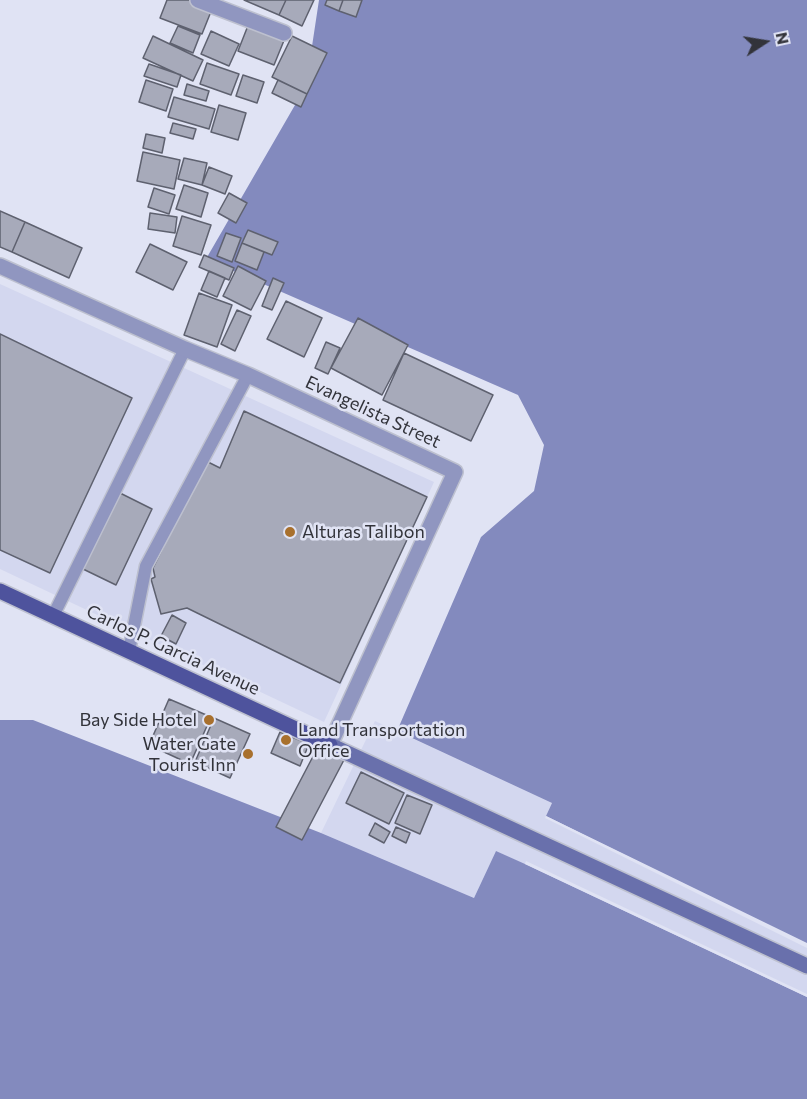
<!DOCTYPE html>
<style>
body{margin:0}
#map{position:relative;width:807px;height:1099px;overflow:hidden;background:#e0e3f4;font-family:Commissioner,sans-serif}
canvas{display:block}
.north{position:absolute;left:735px;top:12px;width:60px;height:60px;-webkit-text-stroke:4px #e0e3f4;paint-order:stroke;rotate:78deg;font-size:16px;font-weight:700;line-height:24px;text-align:center;color:#32333a}
.north::after{content:'';display:block;margin:auto;width:21px;height:27px;background:#32333a;clip-path:polygon(50% 0,100% 100%,50% 72%,0 100%)}
</style>
<div id="map">
<canvas width="807" height="1099"></canvas>
<div class="north">N</div>
</div>
<script>
const context = document.querySelector('canvas').getContext('2d');
context.lineJoin = 'round';
function paint(path, color) { context.fillStyle = color; context.fill(path, 'evenodd'); }
const poly = rows => new Path2D(rows.map(r => 'M' + r).join(''));
function strokePath(path, color, width, dash) { context.strokeStyle = color; context.lineWidth = width; context.lineCap = dash ? 'butt' : 'round'; context.setLineDash(dash || []); context.stroke(path); }
function write(font, color, halo, rows, align = 'center') {
  context.font = font + ' Commissioner,sans-serif'; context.lineWidth = 5; context.setLineDash([]); context.textBaseline = 'middle'; context.strokeStyle = halo; context.fillStyle = color; for (const [text, x, y, turn = 0] of rows) {
    context.save(); context.translate(x, y); context.rotate((+turn || 0) * Math.PI / 180); context.textAlign = isNaN(turn) ? turn : align; if (halo) context.strokeText(text, 0, 0); context.fillText(text, 0, 0); context.restore();
  }
}
paint(poly([
 [0,284,434,482,324,722,0,569],
 [375,721,552,803,546,816,807,945,807,997,496,851,474,898,321,833]
]), '#d3d7ef');
paint(poly([
 [319,0,807,0,807,945,546,816,552,803,397,731,481,537,534,491,544,445,518,395,206,259,306,86],
 [0,720,33,720,321,833,474,898,496,851,525,864,807,997,807,1099,0,1099]
]), '#838abe');
paint(poly([
 [546,816,807,943,807,948,545,818],
 [526,861,807,994,807,997,525,864]
]), '#e0e3f4');
const building = poly([
 [167,0,189,0,212,9,202,34,160,18,167,0],
 [244,0,286,0,279,15,244,0],
 [286,0,314,0,302,26,279,15,286,0],
 [327,0,343,0,339,11,325,5,327,0],
 [343,0,362,0,356,17,339,11,343,0],
 [249,23,285,38,274,65,238,51,249,23],
 [178,26,200,35,193,53,170,43,178,26],
 [211,31,239,44,229,66,201,54,211,31],
 [153,36,203,60,193,81,143,58,153,36],
 [292,36,327,53,307,94,272,77,292,36],
 [207,63,239,74,231,95,200,84,207,63],
 [149,64,181,75,177,87,144,76,149,64],
 [243,75,264,82,257,103,236,96,243,75],
 [146,80,173,89,166,111,139,102,146,80],
 [278,80,307,94,301,107,272,93,278,80],
 [187,84,209,91,206,101,184,95,187,84],
 [174,97,215,109,209,129,168,117,174,97],
 [219,105,246,113,238,140,211,132,219,105],
 [173,123,196,129,193,139,170,133,173,123],
 [146,134,165,138,162,153,143,148,146,134],
 [143,152,180,160,174,189,137,181,143,152],
 [184,158,207,163,202,185,178,179,184,158],
 [209,167,232,176,225,194,202,185,209,167],
 [184,185,208,193,201,217,176,209,184,185],
 [154,188,175,195,169,214,148,207,154,188],
 [229,193,247,203,236,223,218,213,229,193],
 [0,211,25,222,12,252,0,247,0,211],
 [150,213,177,217,175,233,148,229,150,213],
 [182,216,211,225,201,255,173,246,182,216],
 [25,222,82,248,69,278,12,252,25,222],
 [248,230,278,242,272,255,242,243,248,230],
 [226,233,241,238,232,262,217,256,226,233],
 [242,243,264,252,257,270,235,261,242,243],
 [150,244,187,262,173,290,136,272,150,244],
 [204,255,234,268,229,280,199,267,204,255],
 [238,266,266,281,251,310,223,296,238,266],
 [209,271,225,278,217,297,201,290,209,271],
 [273,278,284,283,272,310,262,306,273,278],
 [199,293,232,305,217,347,184,335,199,293],
 [286,301,322,318,304,357,267,339,286,301],
 [237,310,251,316,235,351,221,344,237,310],
 [358,318,408,345,382,395,331,368,358,318],
 [0,334,132,398,50,573,0,550,0,334],
 [326,342,340,348,328,374,315,368,326,342],
 [404,353,493,395,471,441,383,400,404,353],
 [244,411,427,497,340,683,187,608,161,614,151,579,155,577,153,568,206,461,220,468,244,411],
 [120,493,152,509,116,585,83,569,120,493],
 [172,615,186,623,176,644,161,636,172,615],
 [169,699,211,717,190,764,149,745,169,699],
 [214,718,250,734,230,778,195,762,214,718],
 [280,732,309,744,300,766,271,753,280,732],
 [319,745,345,758,302,840,276,827,319,745],
 [361,772,404,793,389,824,346,803,361,772],
 [407,795,432,805,420,834,395,823,407,795],
 [375,823,390,832,384,843,369,835,375,823],
 [396,827,410,833,406,843,392,836,396,827]
]);
paint(building, '#a7aaba');
strokePath(building, '#5e616f', 1.5);
const service = poly([
 [53,616,185,349],
 [129,651,146,566,248,375]
]);
const minor = poly([
 [198,0,284,33]
]);
const tertiary = poly([
 [0,266,185,349,248,375,455,472,330,745]
]);
const secondary = poly([
 [330,745,807,966]
]);
const primary = poly([
 [0,591,330,745]
]);
strokePath(service, '#bdc0cf', 15);
strokePath(minor, '#bdc0cf', 18);
strokePath(tertiary, '#bdc0cf', 18);
strokePath(secondary, '#bdc0cf', 18);
strokePath(primary, '#bdc0cf', 18);
strokePath(service, '#9096c0', 12);
strokePath(minor, '#9096c0', 15);
strokePath(tertiary, '#9096c0', 15);
strokePath(secondary, '#6970ac', 15);
strokePath(primary, '#4e539d', 15);
for (const [x, y, r, color] of [
 [290,532,6,"#a8702d"],
 [209,720,6,"#a8702d"],
 [286,740,6,"#a8702d"],
 [248,754,6,"#a8702d"]
]) { const dot = new Path2D(); dot.arc(x, y, r, 0, 2 * Math.PI); context.fillStyle = color; context.fill(dot); strokePath(dot, '#e0e3f4', 2); }
write('18px', '#32333a', '#e0e3f4', [
 ["Evangelista Street",373,412,25],
 ["Carlos P. Garcia Avenue",173,650,25]
]);
write('18px', '#32333a', '#e0e3f4', [
 ["Alturas Talibon",302,532],
 ["Bay Side Hotel",197,720,"right"],
 ["Land Transportation",298,730],
 ["Office",298,751],
 ["Water Gate",236,744,"right"],
 ["Tourist Inn",236,765,"right"]
], 'left');
</script>
